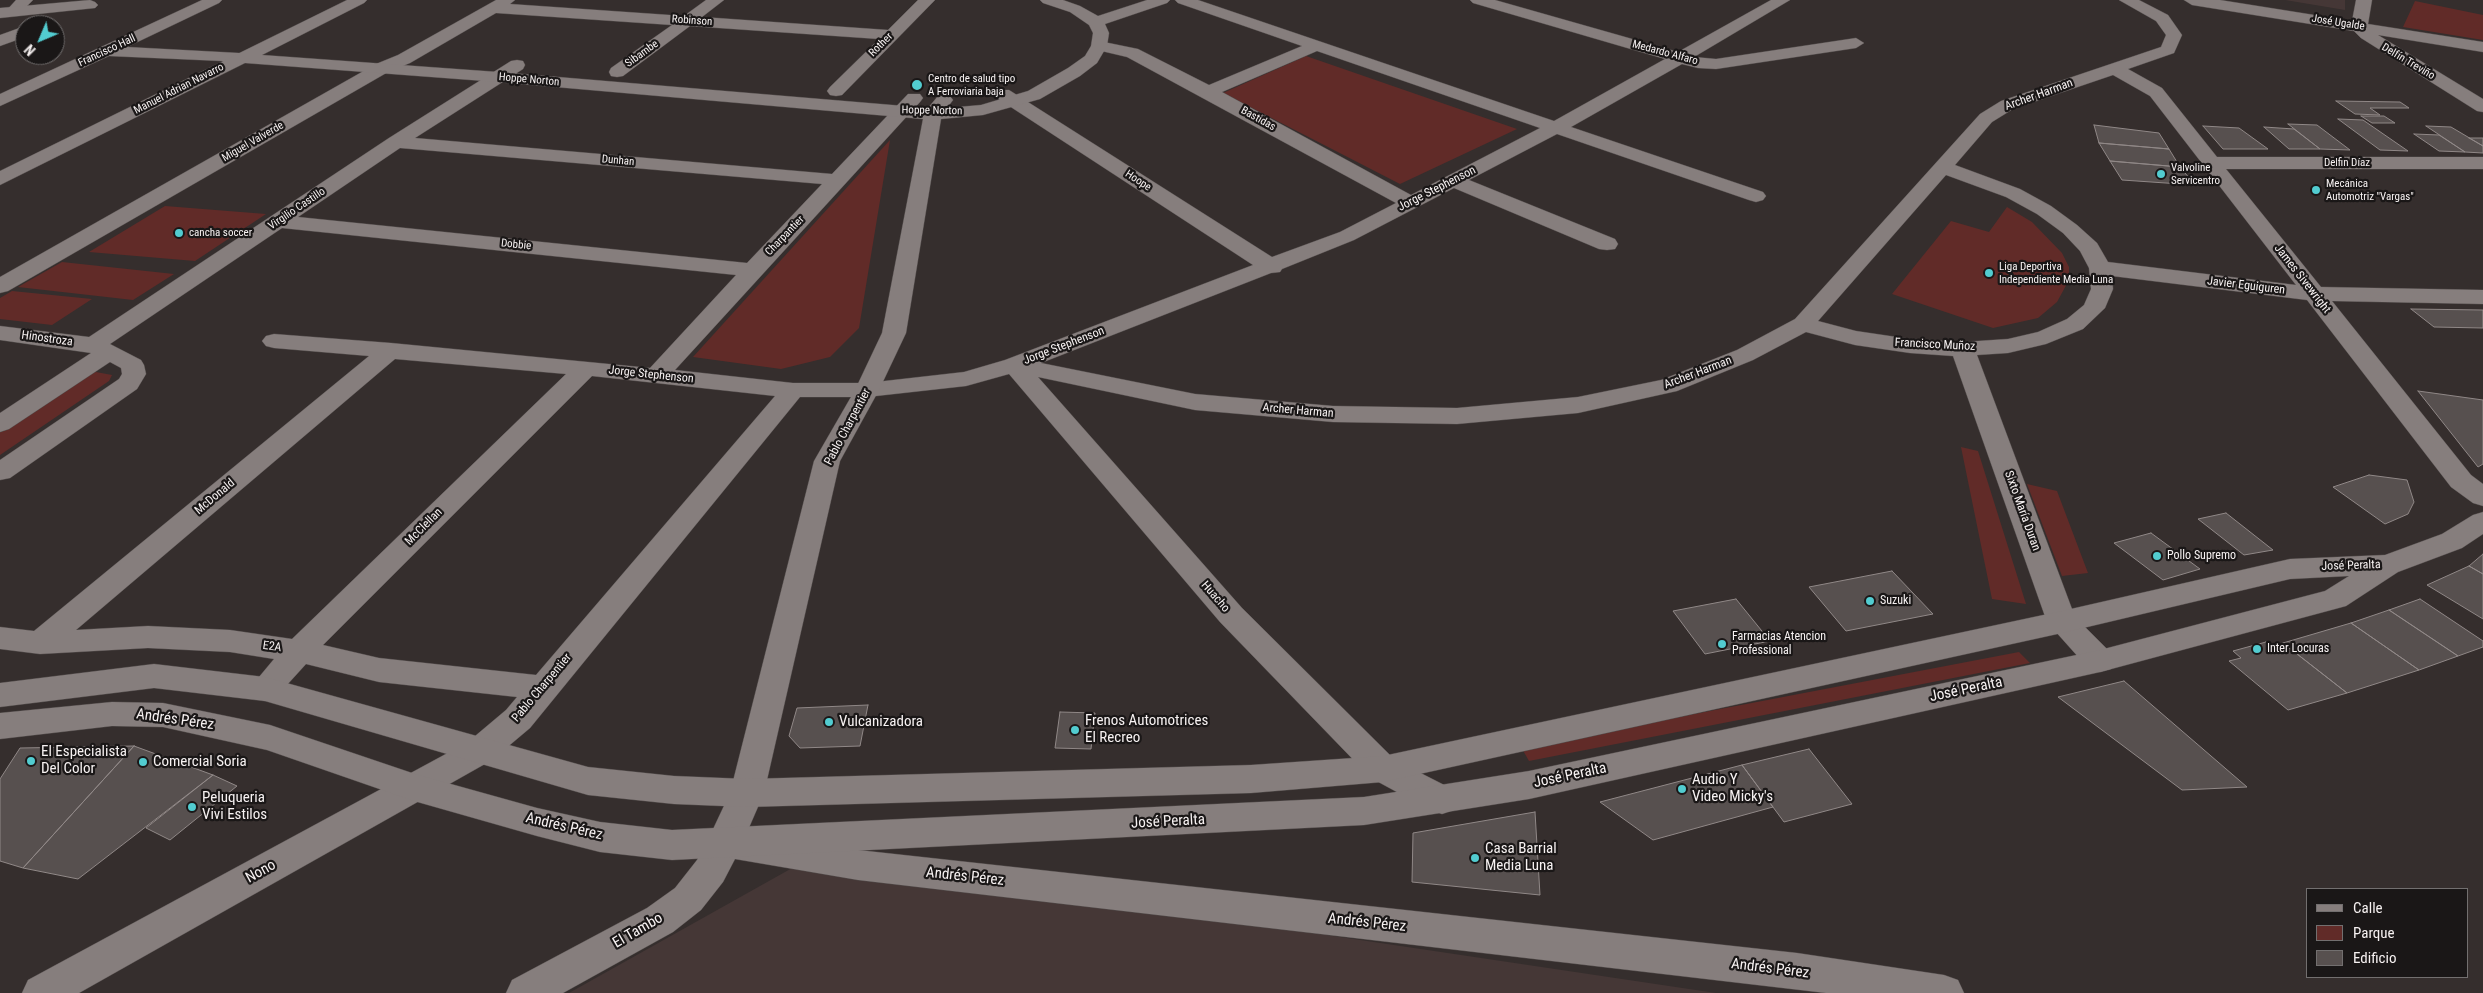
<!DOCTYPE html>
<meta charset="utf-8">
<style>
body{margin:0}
#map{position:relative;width:2483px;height:993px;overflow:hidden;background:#352e2d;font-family:"Roboto Condensed",sans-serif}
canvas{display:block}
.legend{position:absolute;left:2306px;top:888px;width:162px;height:90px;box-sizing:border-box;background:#1a1717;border:1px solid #726f6f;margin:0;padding:6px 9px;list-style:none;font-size:15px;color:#f7f2f2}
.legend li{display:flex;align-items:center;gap:10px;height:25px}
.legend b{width:25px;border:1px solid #726f6f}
.north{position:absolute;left:15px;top:15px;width:50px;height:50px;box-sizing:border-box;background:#1a1717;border:1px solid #726f6f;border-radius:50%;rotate:225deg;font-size:14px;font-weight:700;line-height:20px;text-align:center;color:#f7f2f2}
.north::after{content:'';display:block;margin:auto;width:18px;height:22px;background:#52ccd0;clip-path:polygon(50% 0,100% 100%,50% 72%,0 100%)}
</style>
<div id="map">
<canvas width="2483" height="993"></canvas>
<ul class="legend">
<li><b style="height:6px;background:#867e7d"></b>Calle</li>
<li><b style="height:14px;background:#612b28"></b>Parque</li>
<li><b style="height:14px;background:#57504f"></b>Edificio</li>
</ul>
<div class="north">N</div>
</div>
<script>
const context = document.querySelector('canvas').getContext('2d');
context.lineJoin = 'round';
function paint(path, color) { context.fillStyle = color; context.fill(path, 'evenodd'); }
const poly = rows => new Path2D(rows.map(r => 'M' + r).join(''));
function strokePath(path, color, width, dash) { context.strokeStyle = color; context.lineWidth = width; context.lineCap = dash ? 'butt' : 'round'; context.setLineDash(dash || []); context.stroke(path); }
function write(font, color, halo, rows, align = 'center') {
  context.font = font + ' "Roboto Condensed",sans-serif'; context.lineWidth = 4.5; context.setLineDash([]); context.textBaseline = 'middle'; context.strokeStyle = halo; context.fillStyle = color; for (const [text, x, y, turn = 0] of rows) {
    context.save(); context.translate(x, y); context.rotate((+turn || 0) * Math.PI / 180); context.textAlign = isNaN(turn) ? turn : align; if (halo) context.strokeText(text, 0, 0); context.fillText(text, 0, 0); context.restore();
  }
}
paint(poly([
 [2285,0,2345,0,2345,10],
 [810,858,1716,993,569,993]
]), '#453736');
paint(poly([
 [2415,1,2483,15,2483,40,2403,27],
 [1306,56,1517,129,1400,184,1223,93],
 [890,140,859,328,830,357,781,369,693,357],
 [165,206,266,214,195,261,89,252],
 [2007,207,2032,222,2062,253,2069,267,2069,280,2057,302,2038,318,1993,328,1892,294,1951,221,1989,232],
 [62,262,174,274,133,300,18,287],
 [12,291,92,299,52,325,0,319,0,298],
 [96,372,112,375,109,381,0,455,0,430,84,375],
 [1961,447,1978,451,2026,604,1992,599],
 [2027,484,2057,491,2088,573,2062,576],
 [2019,652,2030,663,1529,761,1521,747]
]), '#612b28');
const building = poly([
 [2336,101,2400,102,2409,108,2370,108,2380,115,2355,114,2336,101],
 [2361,116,2384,116,2395,123,2372,123,2361,116],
 [2338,119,2363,120,2408,151,2380,150,2338,119],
 [2288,124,2317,125,2350,150,2320,149,2288,124],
 [2094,125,2159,133,2169,149,2099,143,2094,125],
 [2203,126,2239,128,2268,149,2223,149,2203,126],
 [2426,126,2451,127,2483,146,2483,153,2465,152,2426,126],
 [2264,127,2294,129,2320,149,2289,149,2264,127],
 [2414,134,2439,135,2465,152,2439,151,2414,134],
 [2469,138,2483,138,2483,146,2469,138],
 [2099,143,2169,149,2180,167,2110,161,2099,143],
 [2110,161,2180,167,2195,185,2122,180,2110,161],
 [2411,309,2483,310,2483,328,2434,327,2411,309],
 [2418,391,2483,400,2483,464,2478,467,2418,391],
 [2369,475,2407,480,2414,502,2408,514,2385,524,2333,487,2369,475],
 [2226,513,2273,550,2244,555,2198,519,2226,513],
 [2151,533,2200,569,2163,580,2114,543,2151,533],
 [2483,554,2483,574,2469,566,2483,554],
 [2469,566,2483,574,2483,619,2427,585,2469,566],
 [1892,571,1933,614,1846,631,1809,587,1892,571],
 [1736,599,1770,641,1705,654,1673,611,1736,599],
 [2420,599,2483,641,2483,647,2458,656,2389,610,2420,599],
 [2389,610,2458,656,2419,670,2351,623,2389,610],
 [2351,623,2419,670,2347,693,2283,643,2351,623],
 [2266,642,2272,647,2283,643,2347,693,2288,710,2229,661,2241,658,2233,651,2266,642],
 [2124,681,2247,787,2182,790,2058,697,2124,681],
 [868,705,860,746,800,748,789,736,797,708,868,705],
 [1060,712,1095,713,1091,749,1055,748,1060,712],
 [134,746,23,868,0,861,0,779,20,748,134,746],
 [134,746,213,775,78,879,23,868,134,746],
 [1809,749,1852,804,1784,822,1742,765,1809,749],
 [1742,765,1773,807,1653,840,1600,802,1742,765],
 [213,775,237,786,170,840,146,828,213,775],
 [1535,812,1540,895,1412,882,1413,833,1535,812]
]);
paint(building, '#57504f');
strokePath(building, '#908887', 1);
const minor = poly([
 [16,0,33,0,19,14,9,14,6,11,16,0],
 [202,0,222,0,219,3,127,47,239,53,245,54,247,58,245,62,109,56,0,106,0,94,202,0],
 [496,0,515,0,510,4,684,16,706,0,724,0,702,17,888,30,918,0,935,0,842,95,836,96,830,95,827,91,830,87,879,39,690,26,623,76,617,77,611,76,609,72,611,68,672,25,496,13,410,63,388,72,8,291,0,293,0,277,376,64,398,55,496,0],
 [1175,0,1198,0,1554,121,1665,59,1473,3,1470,0,1495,0,1678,52,1771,0,1790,0,1694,57,1716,59,1856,38,1864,43,1856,48,1716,69,1698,68,1682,64,1571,127,1763,192,1766,196,1763,200,1756,202,1749,200,1557,134,1469,180,1615,239,1618,244,1615,249,1607,250,1599,249,1454,188,1354,240,1282,269,1280,272,1271,273,1041,363,1195,394,1333,406,1457,408,1578,397,1661,380,1737,350,1795,319,1980,114,2001,101,2161,47,2166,35,2156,21,2119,0,2139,0,2168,15,2182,35,2174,53,2128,69,2162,88,2217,157,2483,157,2483,169,2226,169,2321,287,2483,290,2483,304,2332,301,2471,475,2483,484,2483,506,2473,503,2451,487,2307,300,2112,276,2113,289,2105,308,2083,329,2046,344,2008,353,1977,355,2075,617,2111,653,2116,661,2111,669,2100,672,2089,669,2047,622,1953,356,1910,353,1855,345,1806,332,1753,360,1677,391,1578,413,1457,424,1333,422,1195,410,1038,377,1242,608,1395,760,1454,790,1460,800,1454,810,1442,814,1430,810,1371,778,1220,622,1009,374,966,386,867,397,800,397,530,728,492,760,79,993,22,993,28,980,468,742,506,710,517,697,379,682,306,664,276,697,265,701,254,697,249,689,274,659,230,652,148,648,40,654,0,649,0,627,34,631,369,356,274,348,266,346,262,341,266,336,274,334,391,343,650,368,736,275,282,228,110,344,141,360,144,365,146,374,137,389,10,478,0,480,0,460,119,379,122,374,121,368,110,362,9,429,0,432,0,413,91,353,0,340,0,326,89,337,389,138,511,61,517,60,523,61,525,65,523,69,415,138,832,174,908,94,920,94,923,98,920,102,675,370,793,383,867,383,964,372,1005,360,1253,265,997,98,994,94,997,90,1009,90,1272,257,1340,232,1396,203,1127,57,1093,49,1091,46,1099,41,1138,49,1209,85,1302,46,1178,3,1175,0],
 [1317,51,1540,128,1411,195,1222,92,1317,51],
 [2113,75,2150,96,2296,285,2108,262,2097,243,2077,225,2051,206,2020,189,1955,165,1992,122,2013,109,2113,75],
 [400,148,822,184,747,263,298,217,400,148],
 [1946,175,2006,197,2037,214,2063,233,2080,251,2089,268,2091,289,2084,305,2067,319,2038,332,2008,339,1963,342,1910,339,1856,331,1818,321,1946,175],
 [395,359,566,374,292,639,230,630,148,626,76,630,395,359],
 [592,376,775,396,536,675,379,658,323,645,592,376],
 [2184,0,2220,0,2352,21,2356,0,2372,0,2368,24,2483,42,2483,52,2378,35,2483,99,2483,112,2477,111,2361,38,2354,31,2192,5,2184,0],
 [725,827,858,850,1797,953,1944,975,1958,980,1964,993,1826,993,858,880,735,859,723,882,701,910,673,932,563,993,506,993,512,980,647,908,675,888,697,860,712,831,725,827]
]);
const tertiary = poly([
 [90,0,95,2,98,5,95,8,0,18,0,8,90,0],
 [347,0,367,0,364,3,262,55,498,72,928,108,938,96,944,95,950,96,953,100,947,108,981,105,1028,91,1068,68,1085,56,1091,46,1093,33,1089,25,1070,12,1043,3,1040,0,1063,0,1080,6,1098,16,1147,0,1170,0,1167,3,1105,24,1109,33,1107,46,1097,63,1080,76,1040,99,983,115,941,119,906,333,879,390,840,461,764,793,738,853,725,857,712,853,707,842,730,793,814,461,855,390,882,333,923,119,498,82,245,63,0,185,0,171,347,0],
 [25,26,25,37,0,46,0,35,25,26]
]);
const secondary = poly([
 [2483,512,2483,534,2462,548,2398,572,2346,606,2335,609,2100,672,1529,799,1364,825,672,860,600,852,537,836,414,801,267,750,163,727,112,726,0,739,0,713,112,702,163,703,270,725,415,774,537,808,600,822,672,830,1364,797,1529,771,2100,650,2325,591,2349,576,2290,579,2062,633,1383,782,1251,793,747,807,674,804,588,795,265,701,154,688,0,707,0,683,154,664,265,677,588,767,674,776,747,779,1251,765,1383,756,2062,611,2290,559,2385,555,2442,534,2473,515,2483,512]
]);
strokePath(minor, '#514b4a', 1);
strokePath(tertiary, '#514b4a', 1);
strokePath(secondary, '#514b4a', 1);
paint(minor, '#867e7d');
paint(tertiary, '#867e7d');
paint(secondary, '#867e7d');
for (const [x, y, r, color] of [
 [917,85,6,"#52ccd0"],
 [2161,174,5,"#52ccd0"],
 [2316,190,5,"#52ccd0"],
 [179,233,5,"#52ccd0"],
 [1989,273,5,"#52ccd0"],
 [2157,556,5,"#52ccd0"],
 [1870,601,5,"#52ccd0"],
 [1722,644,5,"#52ccd0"],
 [2257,649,5,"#52ccd0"],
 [829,722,5,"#52ccd0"],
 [1075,730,5,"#52ccd0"],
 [31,761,5,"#52ccd0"],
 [143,762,5,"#52ccd0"],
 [1682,789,5,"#52ccd0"],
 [192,807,5,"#52ccd0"],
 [1475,858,5,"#52ccd0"]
]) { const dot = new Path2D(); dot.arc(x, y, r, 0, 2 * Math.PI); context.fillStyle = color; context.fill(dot); strokePath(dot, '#1a1717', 2); }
write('11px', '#f7f2f2', '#1a1717', [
 ["Robinson",692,21,4],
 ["José Ugalde",2338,23,9],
 ["Rother",881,45,-45],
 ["Francisco Hall",107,51,-25],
 ["Medardo Alfaro",1665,53,15],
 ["Sibambe",642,54,-36],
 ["Delfín Treviño",2408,62,31],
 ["Hoppe Norton",529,80,5],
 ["Manuel Adrian Navarro",179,89,-27],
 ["Hoppe Norton",932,111,1],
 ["Bastidas",1258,119,29],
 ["Miguel Valverde",253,142,-30],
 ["Dunhan",618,161,5],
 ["Delfin Díaz",2347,163],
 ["Hoope",1138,181,33],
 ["Virgilio Castillo",297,209,-34],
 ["Charpantier",785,236,-46],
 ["Dobbie",516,245,6]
]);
write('11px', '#f7f2f2', '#1a1717', [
 ["Centro de salud tipo",928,79],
 ["A Ferroviaria baja",928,92],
 ["Valvoline",2171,168],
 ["Servicentro",2171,181],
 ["Mecánica",2326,184],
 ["Automotriz \"Vargas\"",2326,197],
 ["cancha soccer",189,233],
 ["Liga Deportiva",1999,267],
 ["Independiente Media Luna",1999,280]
], 'left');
write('12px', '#f7f2f2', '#1a1717', [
 ["Archer Harman",2039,95,-20],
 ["Jorge Stephenson",1437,189,-27],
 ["James Sivewright",2302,279,52],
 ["Javier Eguiguren",2246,286,7],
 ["Hinostroza",47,339,8],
 ["Francisco Muñoz",1935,345,3],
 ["Jorge Stephenson",1064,346,-21],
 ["Archer Harman",1698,373,-21],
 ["Jorge Stephenson",651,375,6],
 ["Archer Harman",1298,411,5],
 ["Pablo Charpentier",848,427,-62],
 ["McDonald",215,497,-40],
 ["Sixto María Duran",2022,511,70],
 ["McClellan",424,527,-45],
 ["José Peralta",2351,566,-2],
 ["Huacho",1215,597,49],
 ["E2A",272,647,8],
 ["Pablo Charpentier",542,688,-50]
]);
write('12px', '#f7f2f2', '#1a1717', [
 ["Pollo Supremo",2167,556],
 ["Suzuki",1880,601],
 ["Farmacias Atencion",1732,637],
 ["Professional",1732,651],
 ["Inter Locuras",2267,649]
], 'left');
write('15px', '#f7f2f2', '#1a1717', [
 ["José Peralta",1966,690,-12],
 ["Andrés Pérez",175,720,8],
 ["José Peralta",1570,776,-12],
 ["José Peralta",1168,822,-3],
 ["Andrés Pérez",564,827,13],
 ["Nono",261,872,-29],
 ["Andrés Pérez",965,877,6],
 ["Andrés Pérez",1367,923,6],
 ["El Tambo",638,931,-30],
 ["Andrés Pérez",1770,969,7]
]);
write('15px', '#f7f2f2', '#1a1717', [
 ["Frenos Automotrices",1085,721],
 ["El Recreo",1085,738],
 ["Vulcanizadora",839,722],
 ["El Especialista",41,752],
 ["Del Color",41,769],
 ["Comercial Soria",153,762],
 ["Audio Y",1692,780],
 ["Video Micky's",1692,797],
 ["Peluqueria",202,798],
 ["Vivi Estilos",202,815],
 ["Casa Barrial",1485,849],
 ["Media Luna",1485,866]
], 'left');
</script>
